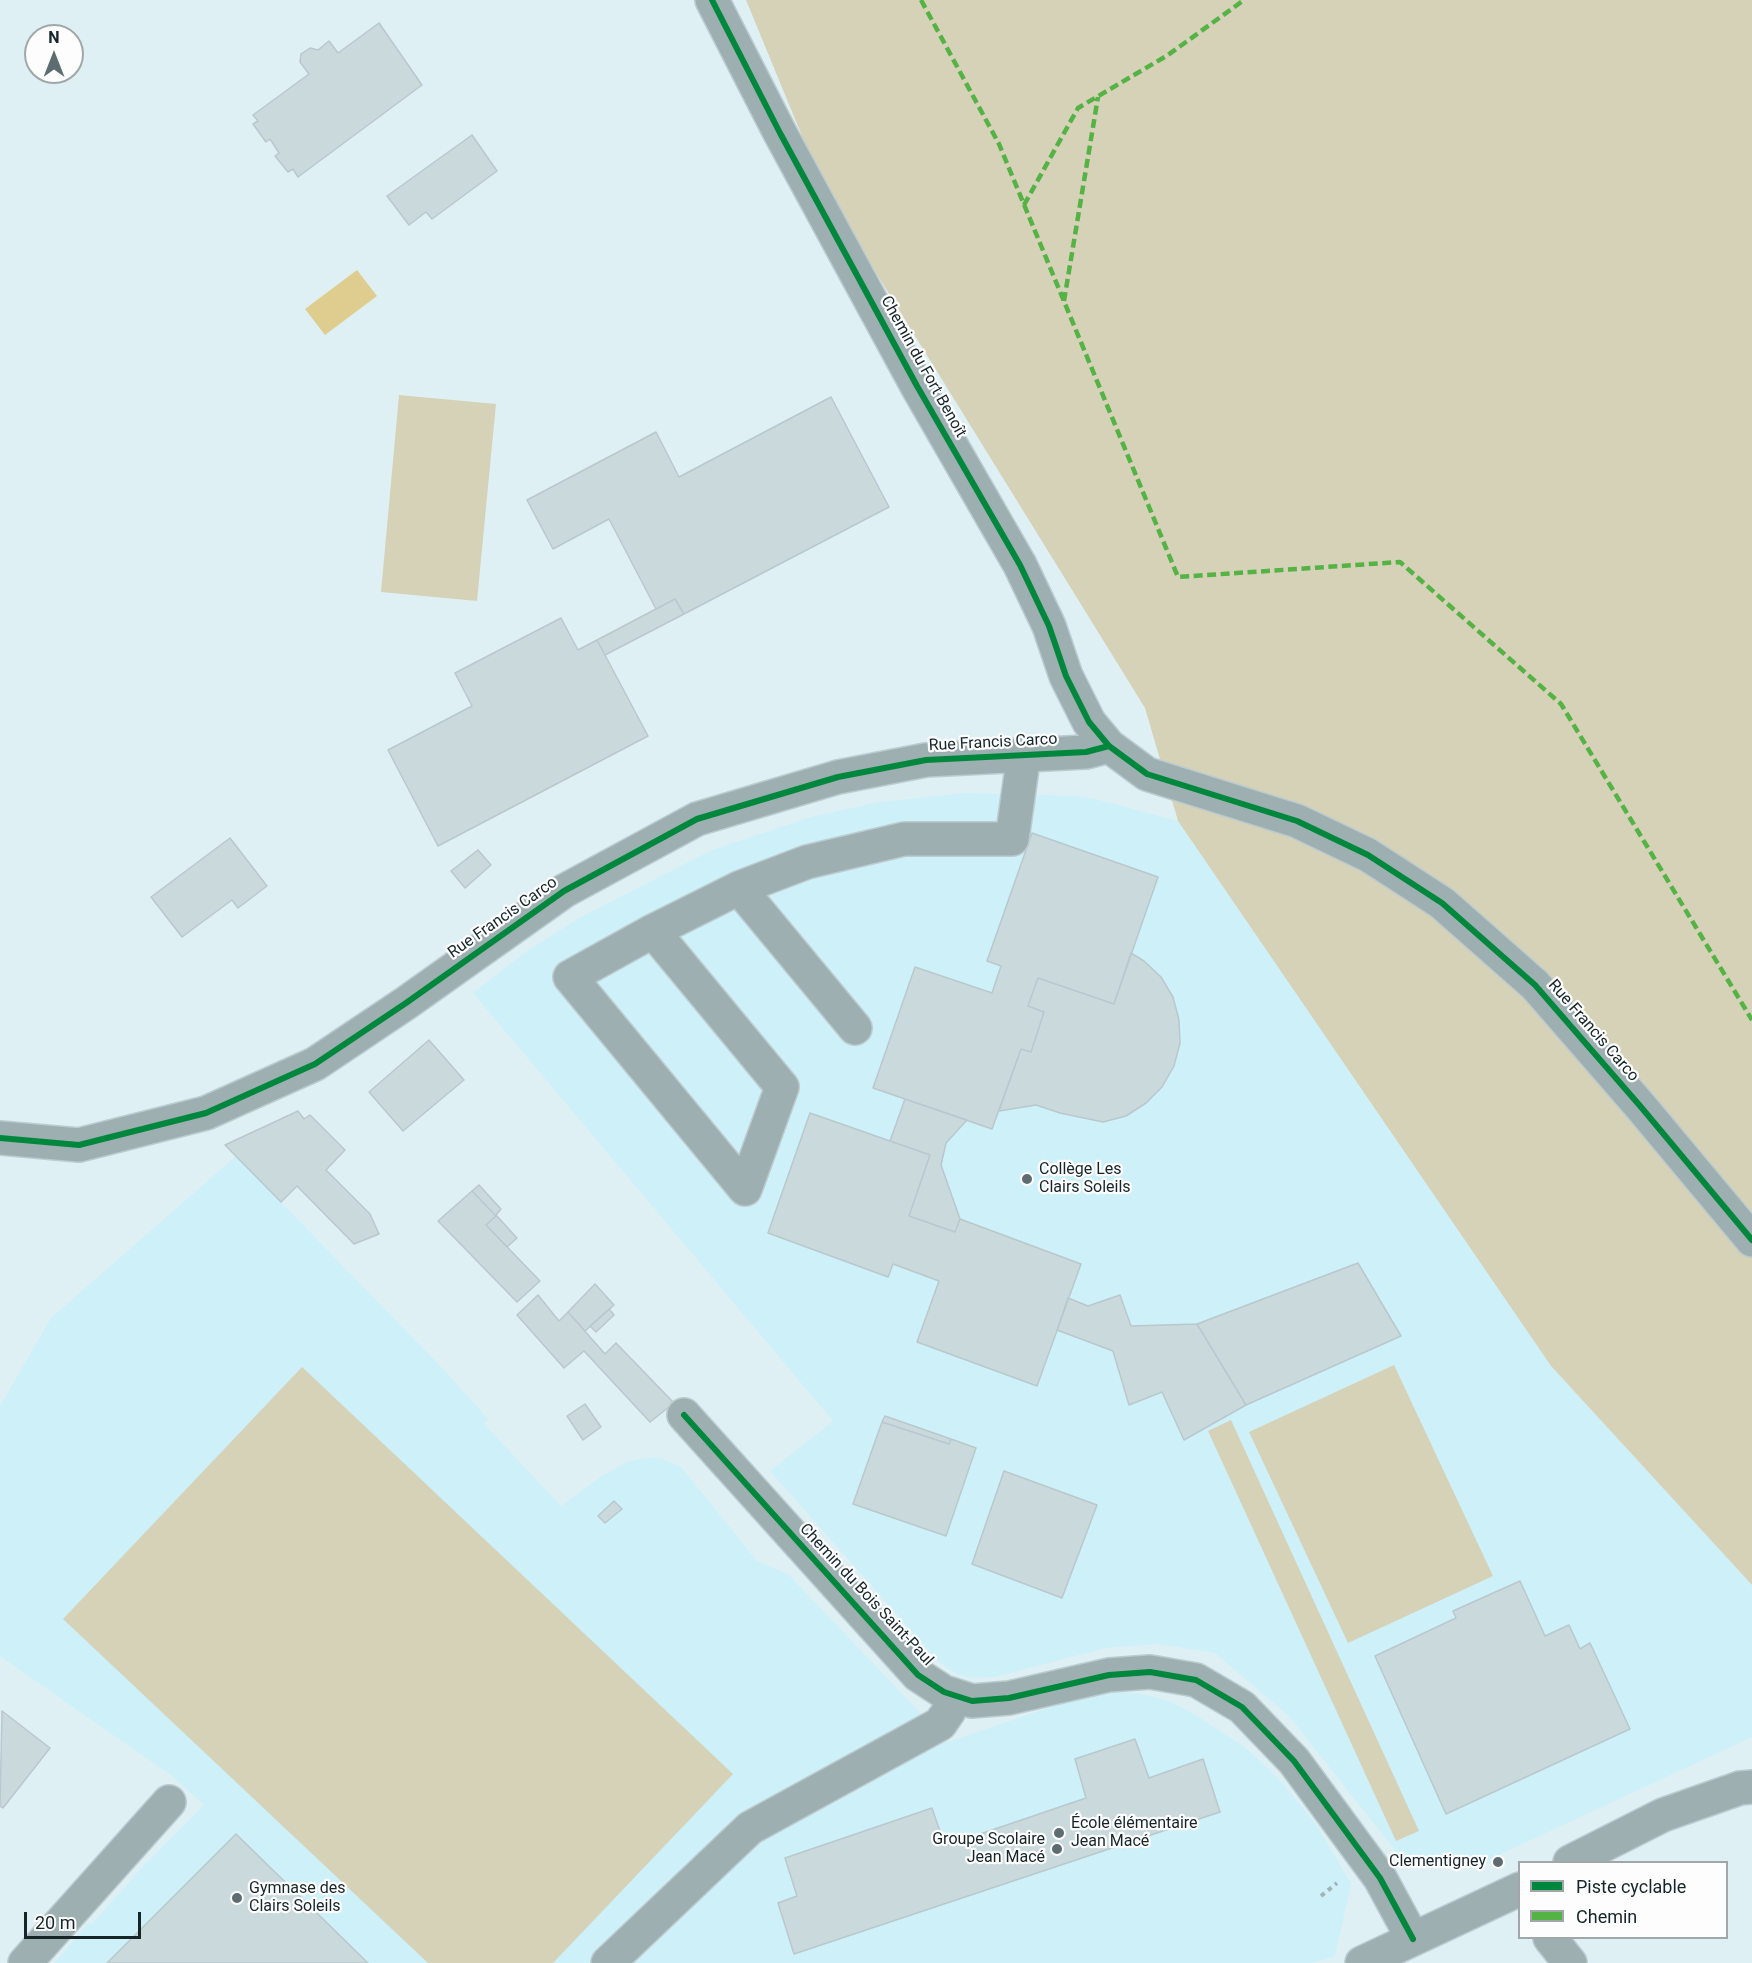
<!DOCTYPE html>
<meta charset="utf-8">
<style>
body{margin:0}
#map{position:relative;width:1752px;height:1963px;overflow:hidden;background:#dff0f5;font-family:Roboto,sans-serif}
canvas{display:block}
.legend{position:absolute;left:1518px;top:1861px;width:210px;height:78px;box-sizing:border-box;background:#fdfdfd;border:2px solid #a1a7a8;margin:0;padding:8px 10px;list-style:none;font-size:18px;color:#162528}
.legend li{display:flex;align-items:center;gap:12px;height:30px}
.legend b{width:30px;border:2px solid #a1a7a8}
.north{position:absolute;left:24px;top:24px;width:60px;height:60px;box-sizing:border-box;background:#fdfdfd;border:2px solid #a1a7a8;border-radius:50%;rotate:0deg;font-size:16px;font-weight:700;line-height:24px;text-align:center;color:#162528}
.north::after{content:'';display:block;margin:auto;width:21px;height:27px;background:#5c6c70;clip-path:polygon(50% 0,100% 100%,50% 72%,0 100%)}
.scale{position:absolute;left:24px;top:1912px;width:117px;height:27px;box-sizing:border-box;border:3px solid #162528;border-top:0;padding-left:8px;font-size:18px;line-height:21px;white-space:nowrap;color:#162528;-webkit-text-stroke:4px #fdfdfd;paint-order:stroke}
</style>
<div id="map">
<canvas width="1752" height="1963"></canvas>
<ul class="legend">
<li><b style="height:8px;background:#00873e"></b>Piste cyclable</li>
<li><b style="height:8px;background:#55b245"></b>Chemin</li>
</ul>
<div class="north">N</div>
<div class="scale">20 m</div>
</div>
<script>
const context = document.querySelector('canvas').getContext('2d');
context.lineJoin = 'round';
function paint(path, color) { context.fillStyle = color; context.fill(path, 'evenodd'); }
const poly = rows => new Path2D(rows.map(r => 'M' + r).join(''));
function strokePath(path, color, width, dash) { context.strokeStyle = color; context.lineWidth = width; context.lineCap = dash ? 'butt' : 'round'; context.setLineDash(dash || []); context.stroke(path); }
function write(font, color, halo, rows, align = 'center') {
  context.font = font + ' Roboto,sans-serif'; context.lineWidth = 4.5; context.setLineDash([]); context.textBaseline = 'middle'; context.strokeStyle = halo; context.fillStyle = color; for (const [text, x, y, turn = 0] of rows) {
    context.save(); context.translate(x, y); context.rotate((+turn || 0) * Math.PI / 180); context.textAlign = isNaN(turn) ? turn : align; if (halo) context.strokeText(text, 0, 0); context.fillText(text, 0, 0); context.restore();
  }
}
paint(poly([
 [965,793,1075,796,1099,800,1178,821,1551,1366,1752,1585,1752,1737,1471,1868,1398,1854,1289,1716,1215,1653,1158,1644,1106,1648,994,1677,973,1678,958,1675,939,1662,770,1471,833,1421,473,993,524,953,579,918,712,850,811,817,879,802],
 [236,1156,445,1371,488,1419,484,1424,561,1506,602,1476,629,1461,647,1458,660,1458,681,1467,757,1561,788,1574,948,1742,1089,1694,1123,1692,1147,1695,1171,1702,1194,1714,1246,1748,1278,1778,1316,1824,1351,1884,1335,1956,1312,1963,55,1963,88,1923,91,1925,138,1872,204,1805,172,1776,0,1656,0,1406,51,1318]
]), '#cdf0f9');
paint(poly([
 [746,0,1752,0,1752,1585,1551,1366,1178,821,1145,708,823,187],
 [399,395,496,404,477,601,381,592],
 [1394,1365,1493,1576,1348,1643,1249,1432],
 [302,1367,733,1774,553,1963,428,1963,63,1619],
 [1231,1420,1419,1831,1396,1841,1208,1431]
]), '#d6d2b8');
paint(poly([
 [357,270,377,296,325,335,305,309]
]), '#dfcc8f');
const building = poly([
 [379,23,422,85,298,177,293,169,288,172,275,156,279,153,270,139,266,142,253,124,258,121,253,115,309,74,300,62,301,54,310,48,318,50,329,41,338,53,379,23],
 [472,135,497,171,432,219,426,212,409,225,387,196,472,135],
 [831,397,889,507,684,614,675,599,656,609,609,519,553,549,527,500,656,432,679,477,831,397],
 [675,599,684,614,605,655,597,640,675,599],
 [561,618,578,650,597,640,648,736,438,846,388,750,472,706,455,673,561,618],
 [1032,833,1158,877,1114,1004,1038,978,1028,1006,1044,1012,1031,1052,1021,1049,992,1129,873,1088,915,967,992,993,1001,966,987,961,1032,833],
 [230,838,267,886,238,908,232,900,182,937,151,897,230,838],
 [478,850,491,865,465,888,451,871,478,850],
 [1131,953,1144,961,1161,977,1173,997,1179,1020,1180,1043,1174,1066,1162,1087,1146,1103,1126,1116,1103,1122,1060,1113,1036,1105,999,1111,1021,1049,1031,1052,1044,1012,1028,1006,1038,978,1114,1004,1131,953],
 [429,1040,464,1080,403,1131,369,1092,429,1040],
 [905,1099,967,1120,946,1143,941,1165,960,1219,955,1232,909,1216,930,1155,890,1141,905,1099],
 [298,1111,304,1119,310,1115,345,1150,326,1170,370,1214,379,1234,354,1244,297,1186,281,1202,225,1145,298,1111],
 [810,1113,930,1155,909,1216,955,1232,960,1219,1081,1264,1037,1386,917,1342,939,1281,893,1264,888,1277,768,1233,810,1113],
 [479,1185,501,1209,496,1215,517,1238,507,1247,486,1225,496,1216,472,1191,479,1185],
 [472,1191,496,1216,486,1225,540,1281,517,1302,438,1221,472,1191],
 [1358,1263,1401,1336,1246,1405,1197,1324,1358,1263],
 [595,1284,614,1305,585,1331,568,1312,595,1284],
 [538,1295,559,1321,568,1312,605,1354,616,1343,674,1403,650,1422,584,1351,564,1368,517,1315,538,1295],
 [1120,1295,1131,1326,1197,1324,1246,1405,1184,1440,1162,1392,1129,1405,1113,1351,1057,1330,1068,1298,1088,1306,1120,1295],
 [609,1309,614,1315,596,1332,590,1326,609,1309],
 [585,1404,601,1427,583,1440,567,1416,585,1404],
 [885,1416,951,1439,949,1444,882,1422,885,1416],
 [882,1422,949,1444,951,1439,976,1448,946,1536,853,1504,882,1422],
 [1004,1471,1097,1505,1062,1598,972,1564,1004,1471],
 [614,1501,622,1509,605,1523,598,1516,614,1501],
 [1520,1581,1545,1636,1569,1625,1580,1649,1590,1643,1630,1729,1446,1814,1375,1656,1456,1618,1453,1611,1520,1581],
 [2,1711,50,1748,3,1808,0,1806,2,1711],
 [1135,1739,1149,1778,1203,1759,1220,1812,794,1954,778,1903,797,1896,785,1858,932,1808,945,1846,1086,1798,1075,1759,1135,1739],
 [236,1834,368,1963,107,1963,236,1834]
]);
paint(building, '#cad9dc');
strokePath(building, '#b9c8cc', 1.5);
const minor = poly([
 [712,0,780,133,917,386,1020,565,1049,626,1066,676,1089,722,1109,746,1147,774,1297,821,1368,855,1442,903,1535,985,1641,1107,1752,1240],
 [739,888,807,862,904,839,1012,839,1024,754],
 [653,931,782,1087,745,1189,570,977,653,931],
 [653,931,739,888,855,1028],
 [0,1138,79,1145,206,1113,315,1064,406,1003,564,891,697,819,838,777,926,760,1086,752,1109,746],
 [684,1415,918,1675,944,1692,972,1701,1009,1698,1109,1675,1150,1672,1196,1680,1242,1707,1294,1761,1380,1878,1413,1939],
 [1570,1862,1663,1815,1740,1788,1752,1787],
 [1550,1938,1570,1963],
 [25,1963,169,1802],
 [608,1963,750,1828,940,1724,949,1711,954,1695],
 [1362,1963,1520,1889]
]);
strokePath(minor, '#bccbce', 36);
strokePath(poly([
 [1321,1896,1337,1883]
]), '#a4b3b6', 4, [4.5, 4.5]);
strokePath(minor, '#9eafb2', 33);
strokePath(poly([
 [921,0,999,144,1178,577,1400,562,1561,704,1752,1020],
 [1024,205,1078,108,1168,55,1244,0],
 [1064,301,1098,97]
]), '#55b245', 4.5, [9, 4.5]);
strokePath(poly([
 [712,0,780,133,917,386,1020,565,1049,626,1066,676,1089,722,1109,746,1147,774,1297,821,1368,855,1442,903,1535,985,1641,1107,1752,1240],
 [0,1138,79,1145,206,1113,315,1064,406,1003,564,891,697,819,838,777,926,760,1086,752,1109,746],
 [684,1415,918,1675,944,1692,972,1701,1009,1698,1109,1675,1150,1672,1196,1680,1242,1707,1294,1761,1380,1878,1413,1939]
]), '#00873e', 6);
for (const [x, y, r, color] of [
 [1027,1179,6,"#5c6c70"],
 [1059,1833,6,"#5c6c70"],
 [1057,1849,6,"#5c6c70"],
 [1498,1862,6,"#5c6c70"],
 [237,1898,6,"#5c6c70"]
]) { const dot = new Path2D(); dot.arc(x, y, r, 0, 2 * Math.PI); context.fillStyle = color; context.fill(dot); strokePath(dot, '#fdfdfd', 2); }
write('16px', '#162528', '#fdfdfd', [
 ["Chemin du Fort Benoît",923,367,61],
 ["Rue Francis Carco",993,743,-3],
 ["Rue Francis Carco",503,918,-35],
 ["Rue Francis Carco",1593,1031,49],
 ["Chemin du Bois Saint-Paul",866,1595,47]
]);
write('16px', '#162528', '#fdfdfd', [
 ["Collège Les",1039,1170],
 ["Clairs Soleils",1039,1188],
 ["École élémentaire",1071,1824],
 ["Jean Macé",1071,1842],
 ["Groupe Scolaire",1045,1840,"right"],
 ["Jean Macé",1045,1858,"right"],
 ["Clementigney",1486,1862,"right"],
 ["Gymnase des",249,1889],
 ["Clairs Soleils",249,1907]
], 'left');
</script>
